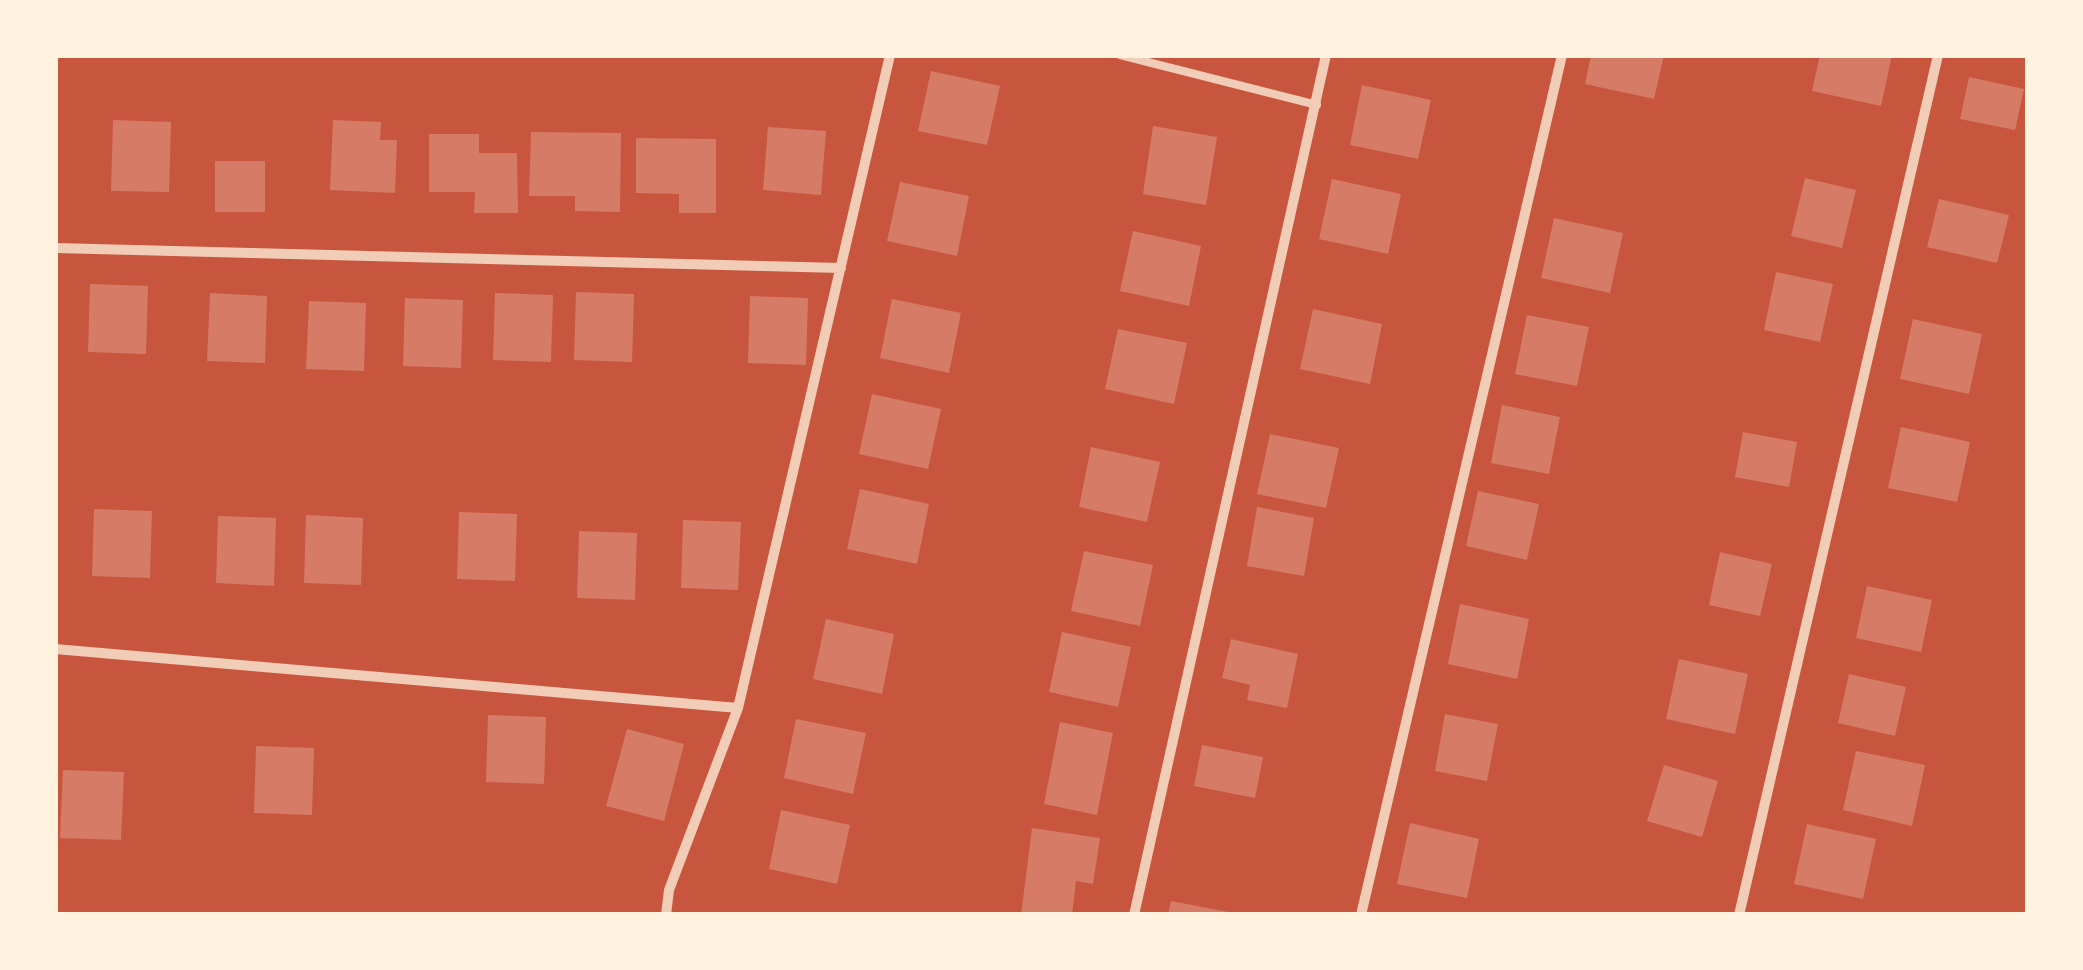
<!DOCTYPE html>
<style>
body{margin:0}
#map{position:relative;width:2083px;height:970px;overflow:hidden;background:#c8553d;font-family:Rubik,sans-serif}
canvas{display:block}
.frame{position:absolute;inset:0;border:58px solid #fff3e0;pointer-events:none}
</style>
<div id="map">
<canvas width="2083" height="970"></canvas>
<div class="frame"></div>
</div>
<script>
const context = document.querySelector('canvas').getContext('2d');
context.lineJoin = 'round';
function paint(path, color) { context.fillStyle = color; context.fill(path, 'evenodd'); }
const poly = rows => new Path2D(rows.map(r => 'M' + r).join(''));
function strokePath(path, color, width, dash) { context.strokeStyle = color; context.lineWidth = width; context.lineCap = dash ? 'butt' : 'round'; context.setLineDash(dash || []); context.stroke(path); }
paint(poly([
 [1591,55,1664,55,1654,99,1585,84],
 [1820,55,1892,55,1881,106,1812,91],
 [931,71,1000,86,987,145,918,131],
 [1969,77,2024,89,2015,130,1960,119],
 [1362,85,1431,100,1418,159,1350,145],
 [113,120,171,122,169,192,111,191],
 [333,120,381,122,380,140,397,140,395,193,330,190],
 [1153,126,1217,137,1206,205,1143,194],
 [768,127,826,131,821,195,763,190],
 [531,132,621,133,620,212,575,211,575,196,529,196],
 [429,134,479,134,479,153,517,153,518,213,474,213,475,192,429,192],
 [636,138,716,139,716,213,679,213,679,194,636,193],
 [215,161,265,161,265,212,215,212],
 [1805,178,1856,190,1842,248,1791,236],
 [1332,179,1401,194,1388,254,1319,239],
 [900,182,969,196,957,256,887,241],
 [1939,199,2009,215,1997,263,1927,247],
 [1554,218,1623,233,1610,293,1541,278],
 [1133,231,1201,246,1189,306,1120,291],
 [1776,272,1833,284,1820,342,1764,330],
 [90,284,148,286,146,354,88,352],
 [576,292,634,294,632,362,574,360],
 [210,293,267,296,265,363,207,361],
 [495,293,553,295,551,362,493,360],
 [750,296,808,298,806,365,748,363],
 [405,298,463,300,461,368,403,366],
 [892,299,961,313,949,373,880,358],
 [309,301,366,303,364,371,306,369],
 [1313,309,1382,324,1370,384,1300,369],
 [1527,315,1589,327,1577,386,1515,374],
 [1913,319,1982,334,1969,394,1900,379],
 [1118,329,1187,343,1174,404,1105,389],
 [872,394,941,409,928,469,859,454],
 [1502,405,1560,417,1549,474,1491,463],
 [1901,427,1970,442,1957,502,1888,488],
 [1743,432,1797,442,1789,487,1735,477],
 [1270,434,1339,448,1326,508,1257,494],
 [1091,447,1160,462,1147,522,1079,507],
 [860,489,929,504,917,564,847,549],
 [1478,491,1539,504,1527,560,1466,546],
 [1257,507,1314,518,1304,576,1247,566],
 [94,509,152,511,150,578,92,576],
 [459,512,517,514,515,581,457,579],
 [306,515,363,518,361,585,304,583],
 [218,516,276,518,274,586,216,583],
 [683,520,741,522,738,590,681,588],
 [579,531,637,533,635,600,577,598],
 [1084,551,1153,565,1140,626,1071,611],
 [1720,552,1772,564,1760,616,1709,605],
 [1867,586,1932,600,1921,652,1856,638],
 [1460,604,1529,619,1517,679,1448,664],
 [826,619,894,634,882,694,813,679],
 [1062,632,1131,647,1118,707,1049,692],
 [1231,639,1298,654,1287,708,1247,700,1250,685,1222,678],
 [1679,659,1748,674,1735,734,1666,719],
 [1849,674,1906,687,1895,736,1838,723],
 [1445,714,1498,724,1487,781,1435,771],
 [488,715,546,717,544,784,486,782],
 [796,719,866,733,853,794,784,778],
 [1060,722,1113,733,1097,815,1044,804],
 [627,729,684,744,664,821,606,806],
 [1202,745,1263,757,1255,798,1194,786],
 [256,746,314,748,312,815,254,813],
 [1856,751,1925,765,1912,826,1843,810],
 [1664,765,1718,781,1702,837,1647,821],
 [63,770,124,772,121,840,60,838],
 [781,810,850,825,837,884,769,869],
 [1410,823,1479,839,1467,898,1397,884],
 [1807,824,1876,839,1863,899,1794,884],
 [1032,828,1100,838,1093,884,1076,881,1072,915,1021,915],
 [1171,901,1234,913,1234,915,1168,915]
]), '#d67c66');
strokePath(poly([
 [1120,55,1317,105]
]), '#f1ccb7', 8);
strokePath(poly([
 [55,248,841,268],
 [55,649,738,708],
 [666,915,669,890,738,708,890,55],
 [1134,915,1326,55],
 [1361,915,1562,55],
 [1739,915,1938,55]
]), '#f1ccb7', 10);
</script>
